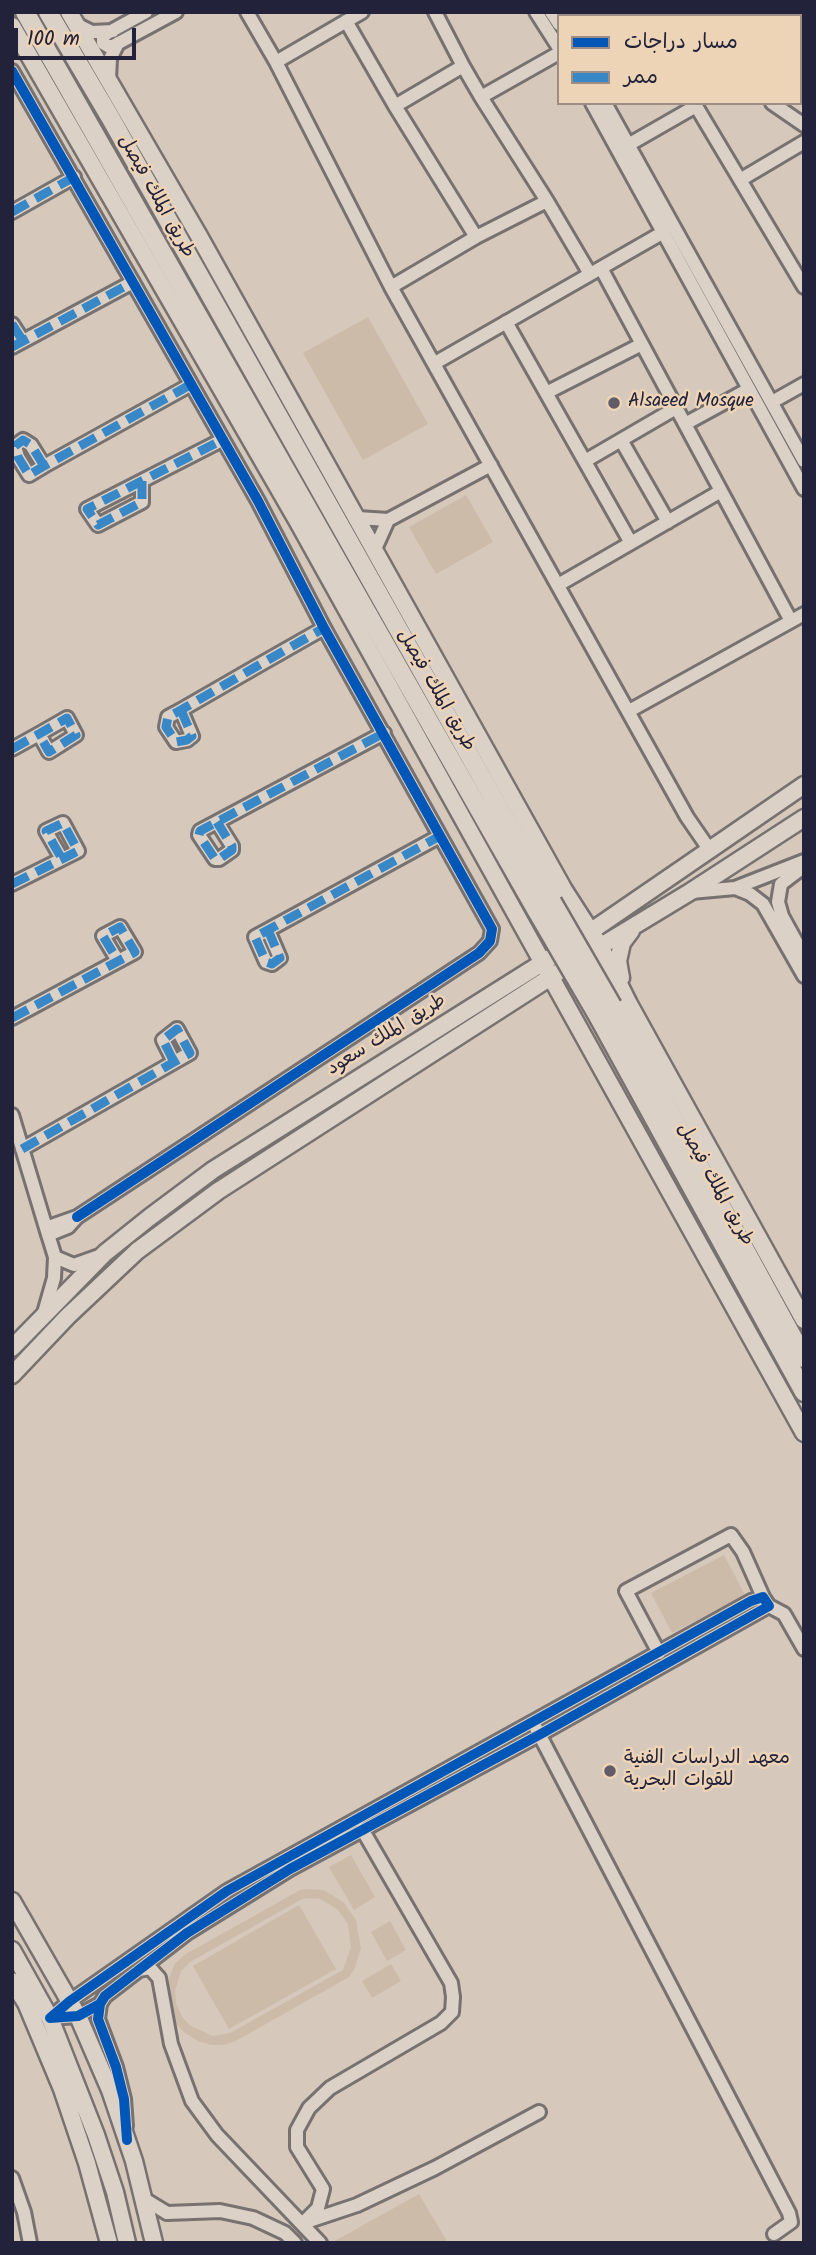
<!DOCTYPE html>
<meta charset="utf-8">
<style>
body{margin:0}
#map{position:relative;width:816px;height:2255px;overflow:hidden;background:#d6c8ba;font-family:Kalam,"Playpen Sans Arabic",sans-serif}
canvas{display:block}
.frame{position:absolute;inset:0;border:14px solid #22223b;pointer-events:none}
.legend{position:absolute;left:557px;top:14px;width:245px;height:91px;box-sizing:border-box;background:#eed4b6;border:2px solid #9c8d85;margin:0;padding:9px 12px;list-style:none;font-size:21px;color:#22223b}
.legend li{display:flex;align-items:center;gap:14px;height:35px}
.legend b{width:35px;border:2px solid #9c8d85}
.scale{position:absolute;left:14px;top:28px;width:122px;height:32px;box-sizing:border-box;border:4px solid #22223b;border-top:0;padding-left:9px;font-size:21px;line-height:24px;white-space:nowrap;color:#22223b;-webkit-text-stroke:5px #eed4b6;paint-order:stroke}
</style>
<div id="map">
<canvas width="816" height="2255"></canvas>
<div class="frame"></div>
<ul class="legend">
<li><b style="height:9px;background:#0057b8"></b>مسار دراجات</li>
<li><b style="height:9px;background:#3887c6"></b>ممر</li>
</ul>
<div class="scale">100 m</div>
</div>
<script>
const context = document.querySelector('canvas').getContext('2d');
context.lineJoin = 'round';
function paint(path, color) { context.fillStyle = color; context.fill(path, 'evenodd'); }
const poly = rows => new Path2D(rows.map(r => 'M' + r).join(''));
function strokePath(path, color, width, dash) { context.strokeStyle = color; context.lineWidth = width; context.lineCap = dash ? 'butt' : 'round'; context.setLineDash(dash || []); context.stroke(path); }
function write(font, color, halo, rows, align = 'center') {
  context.font = font + ' Kalam,"Playpen Sans Arabic",sans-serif'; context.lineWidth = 5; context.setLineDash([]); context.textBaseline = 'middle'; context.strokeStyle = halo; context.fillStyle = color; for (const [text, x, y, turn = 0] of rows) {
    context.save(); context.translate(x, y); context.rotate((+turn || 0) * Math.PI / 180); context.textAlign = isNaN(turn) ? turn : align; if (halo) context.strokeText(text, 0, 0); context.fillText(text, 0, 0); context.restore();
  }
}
paint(poly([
 [368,317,428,424,363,460,303,353],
 [466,495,493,542,436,574,409,527],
 [724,1555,745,1595,672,1633,651,1593],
 [351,1855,375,1897,354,1910,329,1867],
 [302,1889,323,1890,334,1896,344,1903,356,1920,361,1949,354,1970,349,1977,234,2042,223,2045,211,2045,198,2041,185,2033,174,2022,167,2006,165,1990,174,1965,184,1955],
 [304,1898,320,1899,329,1904,338,1910,348,1924,351,1947,343,1970,230,2033,213,2036,191,2026,182,2017,176,2003,175,1991,181,1971,190,1962],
 [299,1905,336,1969,229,2029,193,1966],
 [390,1921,406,1950,387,1961,371,1932],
 [391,1964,401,1981,372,1998,362,1981],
 [419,2194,448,2243,331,2243]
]), '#cdbbaa');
const minor = poly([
 [146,12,106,34,103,37,103,43,108,46,113,46,176,12],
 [247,12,276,62,391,287,687,817,709,849],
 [536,12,559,48],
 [551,12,559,24],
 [650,16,654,12],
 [667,16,671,12],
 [346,21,395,106,463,66,435,12],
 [76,24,92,32,113,31],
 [276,62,362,12],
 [463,66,481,97,559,53],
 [12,71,258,501,324,628,492,929,490,941,479,953,77,1217],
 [109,79,110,59,118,43],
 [481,97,547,201],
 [592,103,804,489],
 [605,103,804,461],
 [772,103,804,125],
 [395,106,476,237],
 [628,145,696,106,804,287],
 [740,180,804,142],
 [12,212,74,177],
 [601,268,791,621],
 [391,287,476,237,547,201,590,274],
 [506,322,631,543],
 [12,324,23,341],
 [12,347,133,282],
 [435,363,662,233],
 [546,393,642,344],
 [772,402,804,384],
 [685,424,749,389],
 [621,440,668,522],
 [585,461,676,408],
 [44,466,31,445,23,440,15,446,18,457,29,475,44,466,190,385],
 [142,481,142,502,98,525,87,509,222,440],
 [358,518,388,520,491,465],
 [375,549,388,520],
 [558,585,721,491],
 [181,710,192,736,187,740,176,742,166,727,168,717,181,710,259,665,324,628],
 [629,711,804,614],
 [12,749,39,734,67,718,76,735,49,752,39,734],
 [217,822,232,846,232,850,219,859,215,859,199,835,200,831,384,733],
 [802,868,781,884,778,902,782,916,804,956],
 [12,884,78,851,63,823,46,831,62,859],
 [735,888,750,894,763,904,804,976],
 [691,892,735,888,804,861],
 [268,930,280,958,272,964,266,962,255,937,268,930,440,836],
 [12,1018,135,952,120,927,103,936,118,961],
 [12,1115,46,1228],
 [22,1149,190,1053,177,1029,163,1040,174,1062],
 [48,1235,68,1227,77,1217,46,1228,55,1257],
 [44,1313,54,1278,55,1257,74,1265,102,1255],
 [769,1606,784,1614,804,1649],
 [659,1653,626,1591,731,1535,743,1552,763,1597],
 [536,1728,789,2213,791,2222,774,2234],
 [139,1970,150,1968,159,1978,171,2044,192,2101,217,2135,320,2243],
 [100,2004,78,2016,50,2018,70,2001,227,1891,751,1601,763,1597,769,1606,539,1735,290,1869,187,1933,105,1996,100,2004,98,2019,116,2067,124,2099,126,2126],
 [12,2178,24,2212,30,2243],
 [144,2199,167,2213,220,2211,253,2218,285,2233,295,2243],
 [306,2222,357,2205,435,2168,539,2112],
 [303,2223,318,2208,323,2189,297,2147,297,2130,309,2108,330,2088,441,2023,452,2012,453,1997,451,1983,362,1829]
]);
const major = poly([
 [69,12,199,236,564,890,600,946,629,1004,804,1320],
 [12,26,298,522,804,1433],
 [584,936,804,785],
 [591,952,690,892,804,818],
 [621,978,618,961,622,943,631,931],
 [12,1348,105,1253,150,1217,213,1170,550,958],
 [12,1375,68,1316,137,1251,218,1191,557,973],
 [12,1901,78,2016,110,2090,134,2161,154,2243],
 [12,1950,50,2018,96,2135,115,2192,127,2243],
 [12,1981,26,2003,62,2089,87,2163,109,2243]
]);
const highway = poly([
 [25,12,537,911],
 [48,12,110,117,552,902],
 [612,1006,804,1358],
 [597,1014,804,1392]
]);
strokePath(minor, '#777170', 18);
strokePath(major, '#777170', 21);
strokePath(highway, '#777170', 23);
strokePath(minor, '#dbd1c6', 12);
strokePath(major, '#dbd1c6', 16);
strokePath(highway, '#dbd1c6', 18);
const highwayBridge = poly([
 [552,902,612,1006],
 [537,911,597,1014]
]);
strokePath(highwayBridge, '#777170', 23, []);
strokePath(highwayBridge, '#dbd1c6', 18);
strokePath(poly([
 [12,212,74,177],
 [12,324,23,341],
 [12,347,133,282],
 [44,466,31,445,23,440,15,446,18,457,29,475,44,466,190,385],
 [142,481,142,502,98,525,87,509,222,440],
 [181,710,192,736,187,740,176,742,166,727,168,717,181,710,259,665,324,628],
 [12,749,39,734,67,718,76,735,49,752,39,734],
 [217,822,232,846,232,850,219,859,215,859,199,835,200,831,384,733],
 [12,884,78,851,63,823,46,831,62,859],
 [268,930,280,958,272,964,266,962,255,937,268,930,440,836],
 [12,1018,135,952,120,927,103,936,118,961],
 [22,1149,190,1053,177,1029,163,1040,174,1062]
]), '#3887c6', 9, [18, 9]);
strokePath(poly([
 [12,71,258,501,324,628,492,929,490,941,479,953,77,1217],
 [100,2004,78,2016,50,2018,70,2001,227,1891,751,1601,763,1597,769,1606,539,1735,290,1869,187,1933,105,1996,100,2004,98,2019,116,2067,124,2099,127,2140]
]), '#0057b8', 10);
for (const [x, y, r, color] of [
 [614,403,7,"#615c67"],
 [610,1771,7,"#615c67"]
]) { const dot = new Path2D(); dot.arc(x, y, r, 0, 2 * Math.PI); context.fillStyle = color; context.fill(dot); strokePath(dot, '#eed4b6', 2.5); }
write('19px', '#22223b', '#eed4b6', [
 ["طريق الملك فيصل",155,197,61],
 ["طريق الملك فيصل",435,691,60],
 ["طريق الملك سعود",387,1036,-32],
 ["طريق الملك فيصل",714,1185,61]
]);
write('19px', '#22223b', '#eed4b6', [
 ["Alsaeed Mosque",628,403],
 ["معهد الدراسات الفنية",624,1760],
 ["للقوات البحرية",624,1782]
], 'left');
</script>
